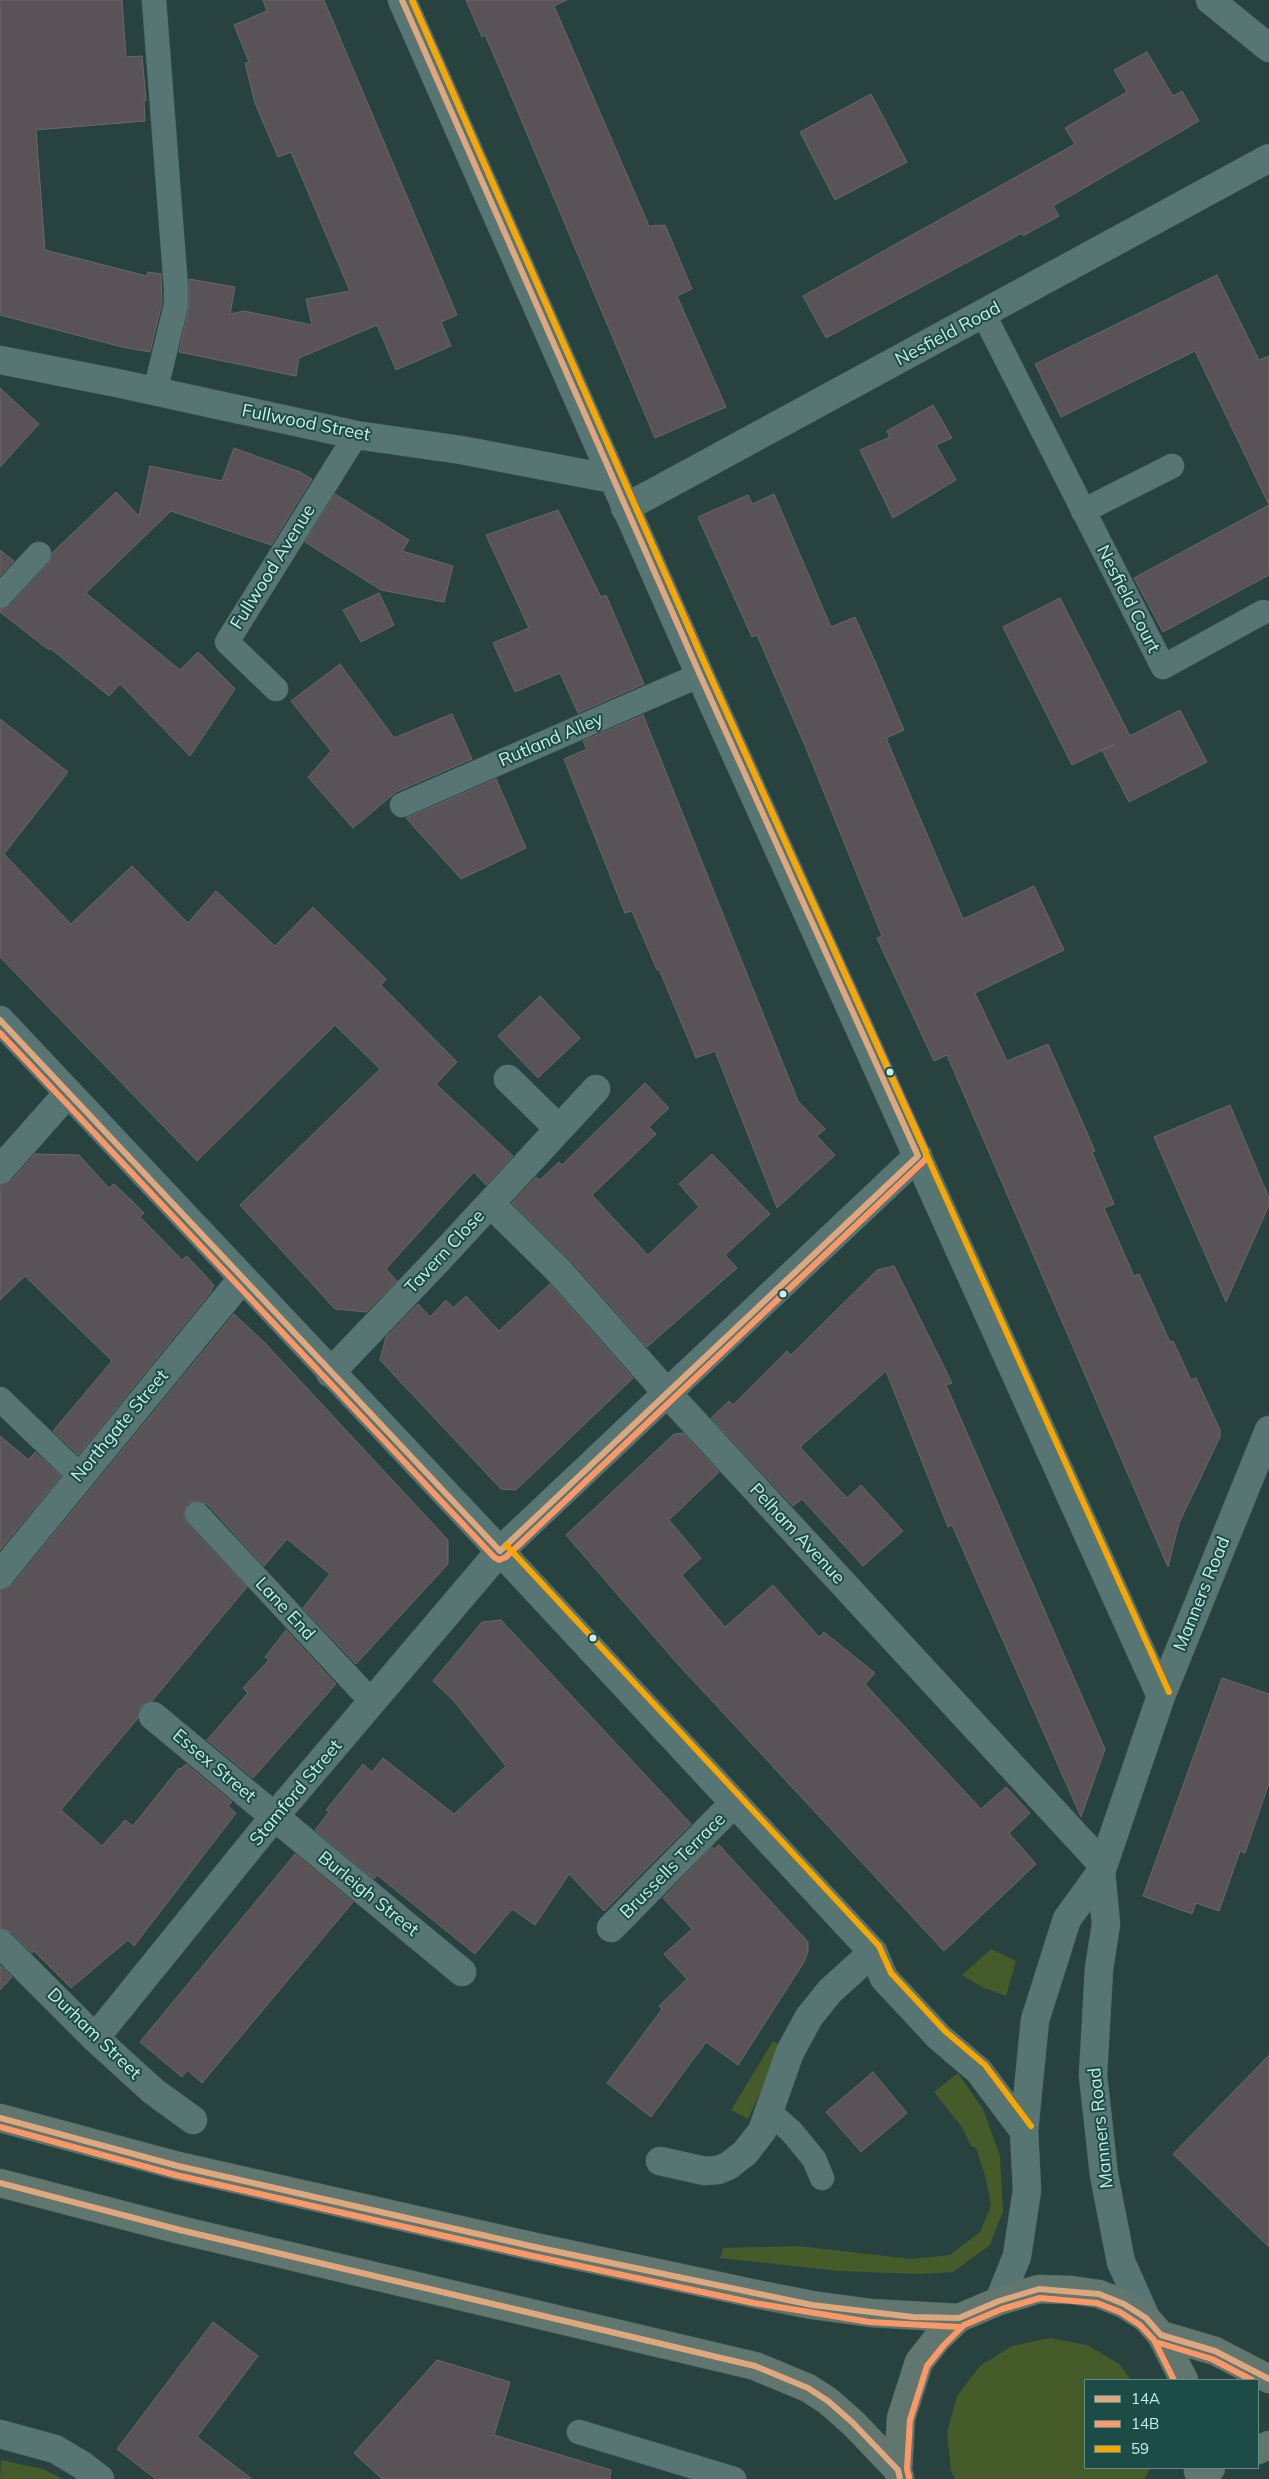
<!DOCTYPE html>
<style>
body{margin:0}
#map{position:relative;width:1269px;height:2479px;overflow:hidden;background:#28423f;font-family:Mulish,sans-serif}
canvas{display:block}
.legend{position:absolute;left:1084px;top:2379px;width:175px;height:90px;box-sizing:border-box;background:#1d4c47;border:1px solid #618d88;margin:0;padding:6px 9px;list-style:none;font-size:15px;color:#c6efe9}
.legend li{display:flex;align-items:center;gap:10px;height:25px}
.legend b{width:25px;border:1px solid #618d88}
</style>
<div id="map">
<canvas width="1269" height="2479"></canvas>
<ul class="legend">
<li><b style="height:6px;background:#dfa77e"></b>14A</li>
<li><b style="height:6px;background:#fc9868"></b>14B</li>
<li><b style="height:6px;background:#f7a600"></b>59</li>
</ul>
</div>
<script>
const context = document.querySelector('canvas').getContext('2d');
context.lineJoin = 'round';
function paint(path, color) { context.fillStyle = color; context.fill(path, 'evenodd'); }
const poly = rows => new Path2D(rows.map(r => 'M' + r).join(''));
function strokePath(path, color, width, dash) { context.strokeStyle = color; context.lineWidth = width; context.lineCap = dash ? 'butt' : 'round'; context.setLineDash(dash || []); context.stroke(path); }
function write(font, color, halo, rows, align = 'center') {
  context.font = font + ' Mulish,sans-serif'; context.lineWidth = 4; context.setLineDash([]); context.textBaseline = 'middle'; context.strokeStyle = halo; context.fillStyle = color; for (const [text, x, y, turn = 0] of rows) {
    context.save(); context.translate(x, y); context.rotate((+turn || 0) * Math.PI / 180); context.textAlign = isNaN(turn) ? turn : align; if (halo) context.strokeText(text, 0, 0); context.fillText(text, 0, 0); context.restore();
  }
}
paint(poly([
 [991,1949,1016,1961,1006,1996,984,1988,962,1975],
 [773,2041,778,2044,767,2078,748,2119,731,2110],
 [958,2073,983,2109,1000,2156,1003,2211,990,2245,953,2272,919,2274,839,2271,720,2258,723,2248,798,2246,911,2259,950,2255,980,2232,991,2206,986,2179,976,2148,971,2146,962,2127,934,2092],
 [1050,2338,1087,2345,1119,2364,1131,2380,1085,2380,1085,2468,1150,2468,1145,2479,955,2479,951,2471,947,2433,957,2396,980,2366,1012,2346],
 [1,2460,43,2469,63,2479,0,2479]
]), '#465b2a');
const building = poly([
 [0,0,122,0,126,57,142,56,146,100,144,100,145,121,36,130,45,250,147,276,148,272,161,274,162,303,150,352,122,347,0,315,0,0],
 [263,0,324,0,457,315,441,322,451,346,396,370,377,325,299,358,296,376,179,352,189,308,189,279,235,287,230,314,244,311,312,325,306,299,350,291,291,152,278,157,255,103,245,63,249,62,234,25,267,11,263,0],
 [466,0,567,0,554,6,649,226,665,225,692,289,677,296,726,407,655,438,502,74,485,35,482,37,466,0],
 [1147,52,1173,96,1182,91,1199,121,1053,206,1059,216,1023,236,1022,233,826,338,803,296,1075,144,1065,128,1127,92,1114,70,1147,52],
 [871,94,907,162,835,200,800,132,871,94],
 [1217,275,1259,360,1269,356,1269,575,1163,632,1134,578,1269,505,1195,351,1061,417,1035,364,1217,275],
 [0,388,39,424,0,467,0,388],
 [933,405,952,438,936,445,956,480,893,518,860,450,890,437,887,431,933,405],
 [234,448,300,472,312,479,271,545,171,511,86,593,180,670,198,652,235,689,190,756,120,684,109,696,50,648,49,650,0,612,0,609,10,605,49,563,52,553,116,492,139,516,150,466,222,481,234,448],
 [335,494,409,540,402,551,453,566,444,602,381,590,305,542,335,494],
 [774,494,831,627,855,617,876,664,904,730,886,738,963,919,1034,886,1064,950,975,993,1007,1061,1048,1044,1095,1151,1092,1152,1114,1204,1104,1208,1134,1276,1139,1274,1170,1342,1173,1341,1191,1380,1196,1378,1220,1430,1220,1437,1179,1523,1168,1567,947,1055,934,1061,877,938,882,936,806,748,757,635,752,637,698,517,748,495,752,504,774,494],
 [558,510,601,597,606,595,644,684,578,713,560,673,515,692,493,643,529,628,486,535,558,510],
 [0,550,14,561,0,576,0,550],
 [379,593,394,625,361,642,343,610,379,593],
 [1060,598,1130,736,1180,710,1207,762,1129,802,1102,750,1115,744,1072,765,1003,627,1060,598],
 [340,664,394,738,452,714,472,759,396,792,353,828,308,777,331,751,291,701,340,664],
 [643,715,798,1101,825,1129,817,1136,835,1155,777,1208,715,1051,696,1058,659,969,657,970,632,911,625,913,564,759,587,749,583,741,643,715],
 [0,719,68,772,4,854,71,924,132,866,188,923,216,891,275,946,313,907,386,979,381,985,457,1062,436,1084,513,1156,486,1185,474,1172,459,1188,386,1269,397,1281,366,1312,335,1309,240,1205,380,1069,335,1025,197,1161,0,957,0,719],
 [496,779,526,848,461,879,406,818,496,779],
 [540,996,580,1038,538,1078,498,1036,540,996],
 [645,1083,669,1108,649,1127,656,1134,592,1195,614,1219,648,1255,699,1207,679,1184,712,1154,770,1214,725,1255,737,1268,647,1347,571,1261,512,1203,536,1177,540,1180,559,1162,562,1165,645,1083],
 [1230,1105,1269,1198,1269,1205,1226,1302,1154,1137,1230,1105],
 [35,1154,79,1155,109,1188,114,1184,132,1201,144,1213,140,1217,182,1260,187,1256,214,1285,210,1293,78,1455,53,1431,112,1361,25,1276,0,1300,0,1185,12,1180,35,1154],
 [894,1266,952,1383,946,1385,1105,1749,1081,1817,952,1525,948,1527,886,1371,800,1447,847,1498,861,1485,903,1531,863,1566,802,1499,793,1506,711,1418,729,1401,733,1405,787,1351,791,1355,877,1270,894,1266],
 [550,1284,633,1378,516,1490,501,1489,380,1360,386,1337,418,1304,430,1317,446,1300,453,1308,466,1296,499,1331,550,1284],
 [234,1314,265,1343,448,1540,448,1564,356,1664,303,1608,330,1574,287,1539,264,1566,207,1504,194,1501,187,1504,184,1517,187,1523,247,1587,152,1701,141,1706,138,1718,61,1810,102,1846,125,1820,133,1826,179,1768,181,1769,186,1764,232,1802,228,1806,236,1813,134,1946,128,1940,71,1988,34,1951,32,1953,11,1932,0,1928,0,1590,12,1585,234,1314],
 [683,1433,719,1472,669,1520,701,1558,682,1575,725,1627,773,1585,819,1637,824,1632,875,1673,865,1684,981,1809,1006,1787,1030,1813,1009,1833,1036,1864,944,1951,675,1661,566,1535,674,1434,683,1433],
 [0,1436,29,1460,35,1452,61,1476,0,1550,0,1436],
 [501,1620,691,1824,604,1911,569,1874,535,1925,512,1909,475,1954,377,1875,374,1879,315,1830,329,1812,326,1810,363,1764,372,1772,383,1758,454,1814,506,1766,453,1700,433,1681,482,1622,501,1620],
 [286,1630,336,1684,253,1778,207,1740,248,1693,243,1688,269,1660,265,1657,286,1630],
 [1222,1678,1269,1694,1269,1783,1245,1853,1240,1851,1219,1911,1196,1903,1192,1914,1143,1896,1222,1678],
 [719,1845,808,1942,808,1951,804,1962,738,2065,706,2042,651,2117,607,2083,662,2009,659,2006,687,1979,664,1954,692,1929,663,1898,712,1847,714,1849,719,1845],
 [295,1854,353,1902,202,2083,187,2070,182,2077,140,2042,295,1854],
 [0,1965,12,1977,0,1990,0,1965],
 [1269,2055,1269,2247,1173,2154,1269,2055],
 [873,2072,907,2113,861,2152,826,2112,873,2072],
 [213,2322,258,2356,197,2437,252,2479,156,2479,117,2449,213,2322],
 [437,2360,510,2382,494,2435,611,2470,610,2479,382,2479,354,2453,437,2360]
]);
paint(building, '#595256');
strokePath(building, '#696869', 1);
const lane = poly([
 [154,0,176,288,176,305,155,392],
 [984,315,1163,667,1263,612],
 [1083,511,1172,466],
 [0,596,39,554],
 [276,689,227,642,356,435],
 [402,805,700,675],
 [0,1399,79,1475],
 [197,1514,373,1703],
 [769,2112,791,2131,814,2159,822,2178],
 [579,2432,734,2479]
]);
const street = poly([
 [0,360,117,383,356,435,461,450,613,479],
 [625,508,1269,158],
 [508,1079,559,1129],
 [0,1170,68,1093],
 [491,1204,559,1271,668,1394,1103,1865],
 [330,1373,436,1262,596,1089],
 [0,1575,242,1279],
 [153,1716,462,1972],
 [611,1928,734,1803],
 [0,1943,95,2038,153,2091,193,2120],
 [95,2038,274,1817,500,1551,918,1156],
 [660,2161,705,2171,718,2170,728,2166,745,2153,762,2131,790,2052,809,2017,830,1991,873,1952],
 [0,2434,55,2449,82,2465,100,2479]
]);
const secondary = poly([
 [402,0,700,675,1161,1696],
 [1210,0,1269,48],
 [0,1020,500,1551,873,1952,884,1978,939,2037,979,2071,1024,2131],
 [1101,1872,1106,1924,1099,1969,1093,2075,1104,2175,1121,2262,1146,2318],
 [999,2301,1017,2256,1027,2190,1024,2131,1035,2020,1067,1919,1101,1872,1161,1696,1269,1430]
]);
const primary = poly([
 [0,2118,178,2166,535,2247,756,2294,812,2305,871,2313,959,2318],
 [0,2183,180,2230,755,2366,808,2388,828,2401,853,2423,898,2470],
 [1161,2335,1215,2351,1269,2379],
 [1258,2450,1269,2445],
 [1198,2471,1211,2468],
 [900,2479,898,2470,901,2418,919,2362,937,2339,959,2318,999,2301,1039,2289,1072,2290,1099,2294,1124,2304,1146,2318,1161,2335,1184,2380]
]);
strokePath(lane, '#47625f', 25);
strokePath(street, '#47625f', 29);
strokePath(secondary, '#47625f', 29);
strokePath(primary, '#47625f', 29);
strokePath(lane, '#577572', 24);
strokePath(street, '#577572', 28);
strokePath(secondary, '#577572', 28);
strokePath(primary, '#61766f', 28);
strokePath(poly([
 [0,1020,500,1551,918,1156,700,675,402,0],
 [0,2118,178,2166,535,2247,812,2305,913,2317,959,2318,999,2301,1039,2289,1099,2294,1124,2304,1146,2318,1161,2335,1215,2351,1269,2379],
 [0,2183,180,2230,755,2366,808,2388,828,2401,853,2423,898,2470,900,2479]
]), '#dfa77e', 6);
strokePath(poly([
 [0,1033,494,1557,499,1560,506,1557,926,1159,926,1152,708,671,412,0],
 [0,2127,176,2175,533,2256,754,2303,870,2322,959,2327],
 [1159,2343,1212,2359,1252,2380],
 [909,2477,907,2469,910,2420,927,2366,944,2345,964,2325,1002,2309,1040,2298,1097,2303,1120,2312,1140,2325,1154,2340,1174,2380]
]), '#fc9868', 6);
strokePath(poly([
 [412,0,708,671,1169,1692],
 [506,1545,879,1946,891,1973,945,2031,985,2065,1031,2126]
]), '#f7a600', 6);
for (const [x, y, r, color] of [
 [890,1072,4.5,"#c6efe9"],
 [783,1294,4.5,"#c6efe9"],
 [593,1638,4.5,"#c6efe9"]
]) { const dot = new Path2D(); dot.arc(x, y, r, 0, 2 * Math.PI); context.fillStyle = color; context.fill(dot); strokePath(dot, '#1d4c47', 2); }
write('18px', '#c6efe9', '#1d4c47', [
 ["Nesfield Road",948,334,-28],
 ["Fullwood Street",306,423,11],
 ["Fullwood Avenue",273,567,-58],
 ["Nesfield Court",1128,599,63],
 ["Rutland Alley",551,740,-23],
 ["Tavern Close",445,1252,-47],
 ["Northgate Street",120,1426,-50],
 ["Pelham Avenue",797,1534,47],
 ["Manners Road",1202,1594,-68],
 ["Lane End",285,1609,47],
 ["Essex Street",214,1766,40],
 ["Stamford Street",296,1793,-50],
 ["Brussells Terrace",673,1866,-45],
 ["Burleigh Street",368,1894,39],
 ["Durham Street",94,2034,44],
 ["Manners Road",1101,2128,-96]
]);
</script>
